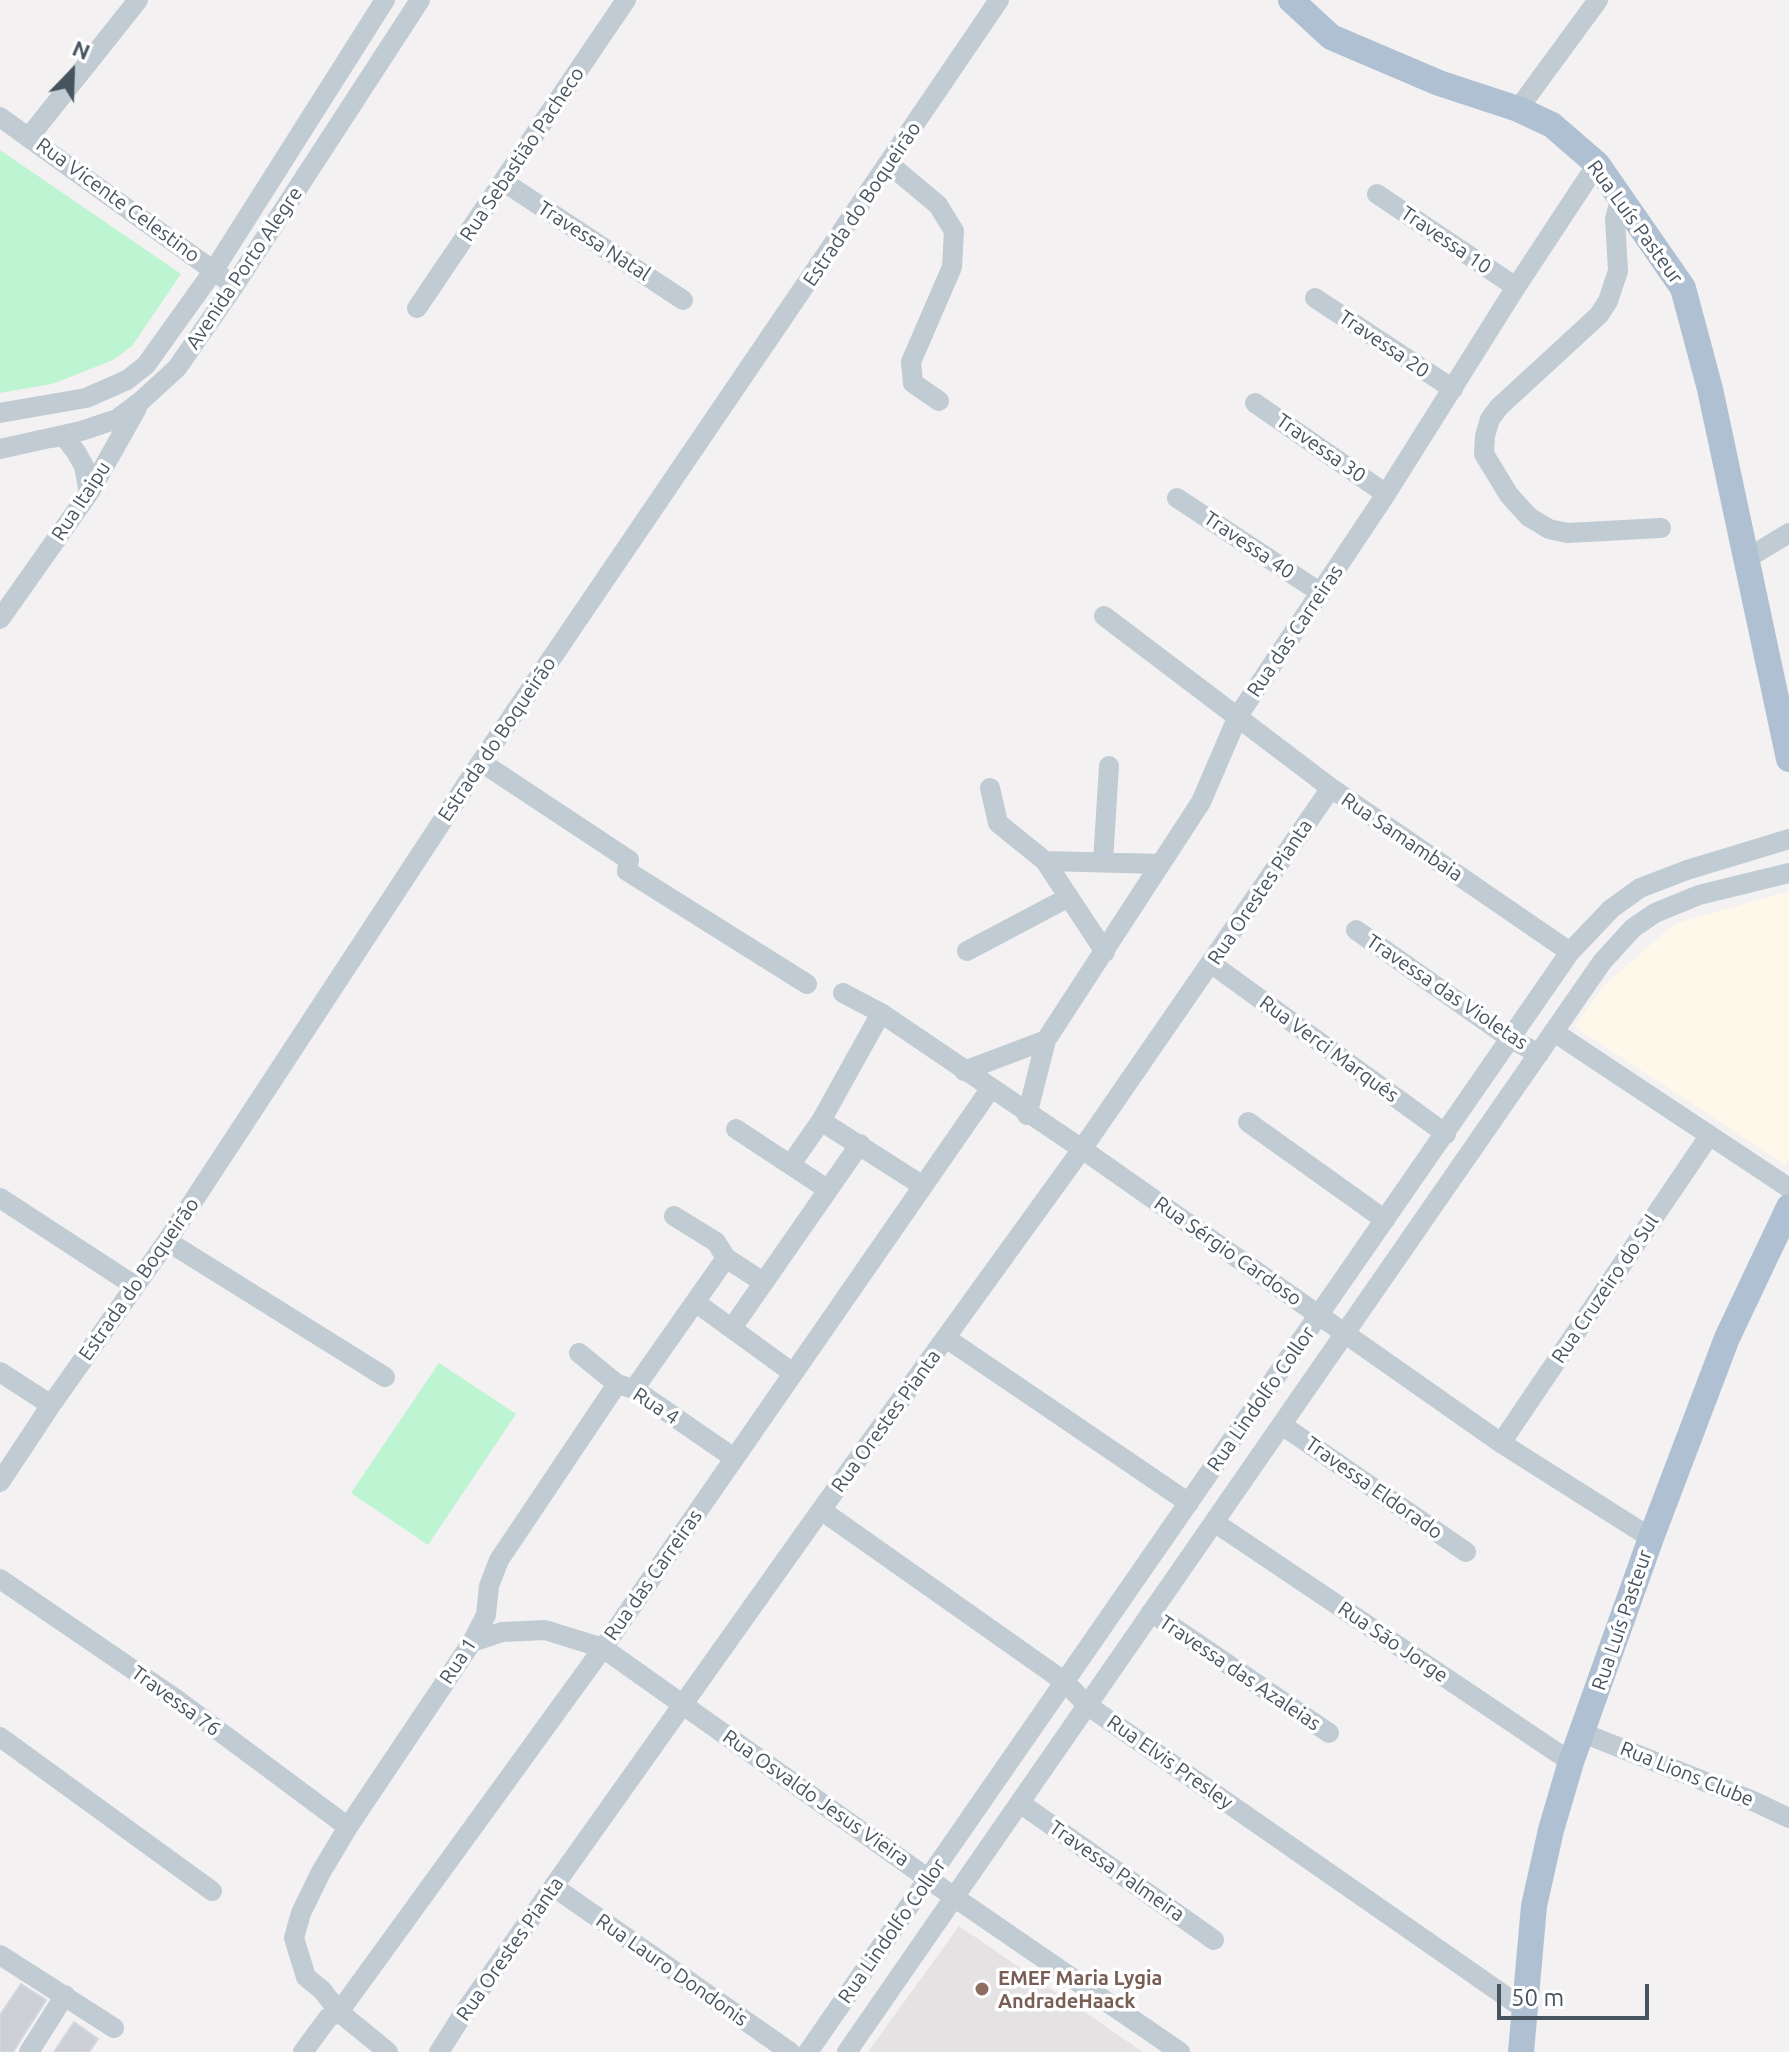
<!DOCTYPE html>
<meta charset="utf-8">
<style>
body{margin:0}
#map{position:relative;width:1789px;height:2052px;overflow:hidden;background:#f3f1f1;font-family:Ubuntu,sans-serif}
canvas{display:block}
.north{position:absolute;left:32px;top:32px;width:80px;height:80px;-webkit-text-stroke:6px #fff;paint-order:stroke;rotate:23deg;font-size:22px;font-weight:700;line-height:32px;text-align:center;color:#475460}
.north::after{content:'';display:block;margin:auto;width:28px;height:36px;background:#475460;clip-path:polygon(50% 0,100% 100%,50% 72%,0 100%)}
.scale{position:absolute;left:1497px;top:1984px;width:152px;height:36px;box-sizing:border-box;border:4px solid #475460;border-top:0;padding-left:10px;font-size:24px;line-height:28px;white-space:nowrap;color:#475460;-webkit-text-stroke:6px #fff;paint-order:stroke}
</style>
<div id="map">
<canvas width="1789" height="2052"></canvas>
<div class="north">N</div>
<div class="scale">50 m</div>
</div>
<script>
const context = document.querySelector('canvas').getContext('2d');
context.lineJoin = 'round';
function paint(path, color) { context.fillStyle = color; context.fill(path, 'evenodd'); }
const poly = rows => new Path2D(rows.map(r => 'M' + r).join(''));
function strokePath(path, color, width, dash) { context.strokeStyle = color; context.lineWidth = width; context.lineCap = dash ? 'butt' : 'round'; context.setLineDash(dash || []); context.stroke(path); }
function write(font, color, halo, rows, align = 'center') {
  context.font = font + ' Ubuntu,sans-serif'; context.lineWidth = 7; context.setLineDash([]); context.textBaseline = 'middle'; context.strokeStyle = halo; context.fillStyle = color; for (const [text, x, y, turn = 0] of rows) {
    context.save(); context.translate(x, y); context.rotate((+turn || 0) * Math.PI / 180); context.textAlign = isNaN(turn) ? turn : align; if (halo) context.strokeText(text, 0, 0); context.fillText(text, 0, 0); context.restore();
  }
}
paint(poly([
 [1789,891,1789,1157,1785,1165,1574,1026,1605,985,1674,924]
]), '#fef8ea');
paint(poly([
 [959,1926,1143,2052,868,2052]
]), '#e4e2e3');
paint(poly([
 [0,150,181,274,132,346,113,360,52,384,0,393],
 [439,1363,516,1414,428,1545,351,1493]
]), '#bdf4d2');
const building = poly([
 [21,1984,46,2000,13,2052,0,2052,0,2015,21,1984],
 [74,2022,98,2039,89,2052,54,2052,74,2022]
]);
paint(building, '#ccd0d6');
strokePath(building, '#d4d7dd', 2);
strokePath(poly([
 [1518,109,1598,0],
 [0,117,225,279],
 [29,137,138,0],
 [889,164,938,205,954,231,952,267,911,362,913,383,939,401],
 [504,182,683,300],
 [1377,194,1516,287],
 [1624,200,1620,200,1615,219,1618,271,1608,301,1599,315,1499,407,1490,419,1485,436,1484,454,1509,495,1529,517,1549,529,1567,533,1661,528],
 [1315,298,1453,389],
 [417,308,626,0],
 [1255,403,1386,494],
 [0,413,86,398,127,380,146,365,214,270,385,0],
 [52,438,64,436,76,452,84,466,89,493],
 [0,449,81,431,117,419,141,401,177,368,234,286,420,0],
 [1177,498,1321,593],
 [1746,559,1789,533],
 [1104,616,1331,788,1570,952],
 [0,619,89,493,137,408],
 [481,762,629,860,627,871,807,984],
 [990,788,998,823,1045,861,1105,952],
 [1045,861,1161,864],
 [1103,862,1109,766],
 [1356,930,1511,1039,1539,1054],
 [967,951,1069,897],
 [1212,964,1446,1134],
 [843,993,881,1013,1082,1149,1501,1443,1651,1538],
 [1554,1032,1789,1188],
 [964,1071,1046,1040],
 [1027,1115,1046,1040,1201,802,1238,716,1386,494,1516,287,1597,164],
 [821,1121,923,1186],
 [1248,1122,1385,1220],
 [736,1129,827,1189],
 [791,1164,821,1121,881,1013],
 [0,1198,135,1286],
 [674,1216,716,1242,726,1258,763,1282],
 [167,1241,385,1377],
 [695,1302,793,1373],
 [732,1328,860,1144],
 [946,1338,1189,1503],
 [579,1353,617,1384,634,1389,734,1458],
 [0,1372,51,1405],
 [634,1389,726,1258],
 [1282,1425,1466,1552],
 [1501,1443,1709,1136],
 [0,1482,51,1405,167,1241,481,762,999,0],
 [821,1510,1065,1682,1087,1705,1524,2009],
 [1214,1522,1571,1762],
 [0,1579,176,1699,348,1827],
 [1151,1612,1329,1733],
 [472,1642,502,1632,545,1630,603,1648,954,1897,1180,2052],
 [1583,1733,1751,1800,1789,1818],
 [0,1737,212,1891],
 [1020,1803,1214,1940],
 [554,1887,790,2052],
 [0,1955,114,2028],
 [29,2052,65,1995],
 [303,2052,328,2018,339,2012,603,1648,991,1088],
 [388,2052,339,2012,322,1990,306,1977,294,1938,301,1913,321,1872,348,1827,472,1642,486,1615,489,1586,499,1560,617,1384],
 [439,2052,465,2011,821,1510,1082,1149,1331,788],
 [808,2052,1570,952,1611,909,1640,888,1687,870,1789,839],
 [847,2052,1602,962,1633,928,1655,913,1699,895,1789,873]
]), '#c1cbd4', 20);
strokePath(poly([
 [1291,0,1331,37,1439,83,1518,109,1552,125,1597,164,1683,288,1710,389,1789,759],
 [1521,2052,1534,1906,1551,1830,1571,1762,1651,1538,1727,1338,1789,1207]
]), '#afc0d2', 26);
for (const [x, y, r, color] of [
 [982,1989,8,"#8d6e63"]
]) { const dot = new Path2D(); dot.arc(x, y, r, 0, 2 * Math.PI); context.fillStyle = color; context.fill(dot); strokePath(dot, '#fff', 3); }
write('20px', '#475460', '#fff', [
 ["Rua Sebastião Pacheco",522,154,-56],
 ["Rua Vicente Celestino",118,200,36],
 ["Estrada do Boqueirão",862,204,-56],
 ["Rua Luís Pasteur",1635,222,54],
 ["Travessa 10",1446,240,34],
 ["Travessa Natal",594,241,33],
 ["Avenida Porto Alegre",244,268,-56],
 ["Travessa 20",1384,344,34],
 ["Travessa 30",1321,448,35],
 ["Rua Itaipu",81,501,-57],
 ["Travessa 40",1249,545,34],
 ["Rua das Carreiras",1295,631,-56],
 ["Estrada do Boqueirão",497,739,-56],
 ["Rua Samambaia",1402,837,34],
 ["Rua Orestes Pianta",1260,892,-56],
 ["Travessa das Violetas",1447,992,34],
 ["Rua Verci Marquês",1329,1049,36],
 ["Rua Sérgio Cardoso",1228,1251,35],
 ["Estrada do Boqueirão",139,1279,-55],
 ["Rua Cruzeiro do Sul",1605,1289,-56],
 ["Rua Lindolfo Collor",1261,1399,-55],
 ["Rua 4",656,1406,33],
 ["Rua Orestes Pianta",886,1421,-54],
 ["Travessa Eldorado",1374,1488,35],
 ["Rua das Carreiras",653,1575,-55],
 ["Rua Luís Pasteur",1622,1620,-71],
 ["Rua São Jorge",1393,1642,34],
 ["Rua 1",458,1661,-57],
 ["Travessa das Azaleias",1240,1673,34],
 ["Travessa 76",176,1701,36],
 ["Rua Elvis Presley",1170,1762,35],
 ["Rua Lions Clube",1687,1774,22],
 ["Rua Osvaldo Jesus Vieira",816,1798,35],
 ["Travessa Palmeira",1117,1871,35],
 ["Rua Lindolfo Collor",892,1931,-55],
 ["Rua Orestes Pianta",510,1949,-55],
 ["Rua Lauro Dondonis",672,1970,35]
]);
write('bold 20px', '#785e54', '#fff', [
 ["EMEF Maria Lygia",998,1978],
 ["AndradeHaack",998,2001]
], 'left');
</script>
